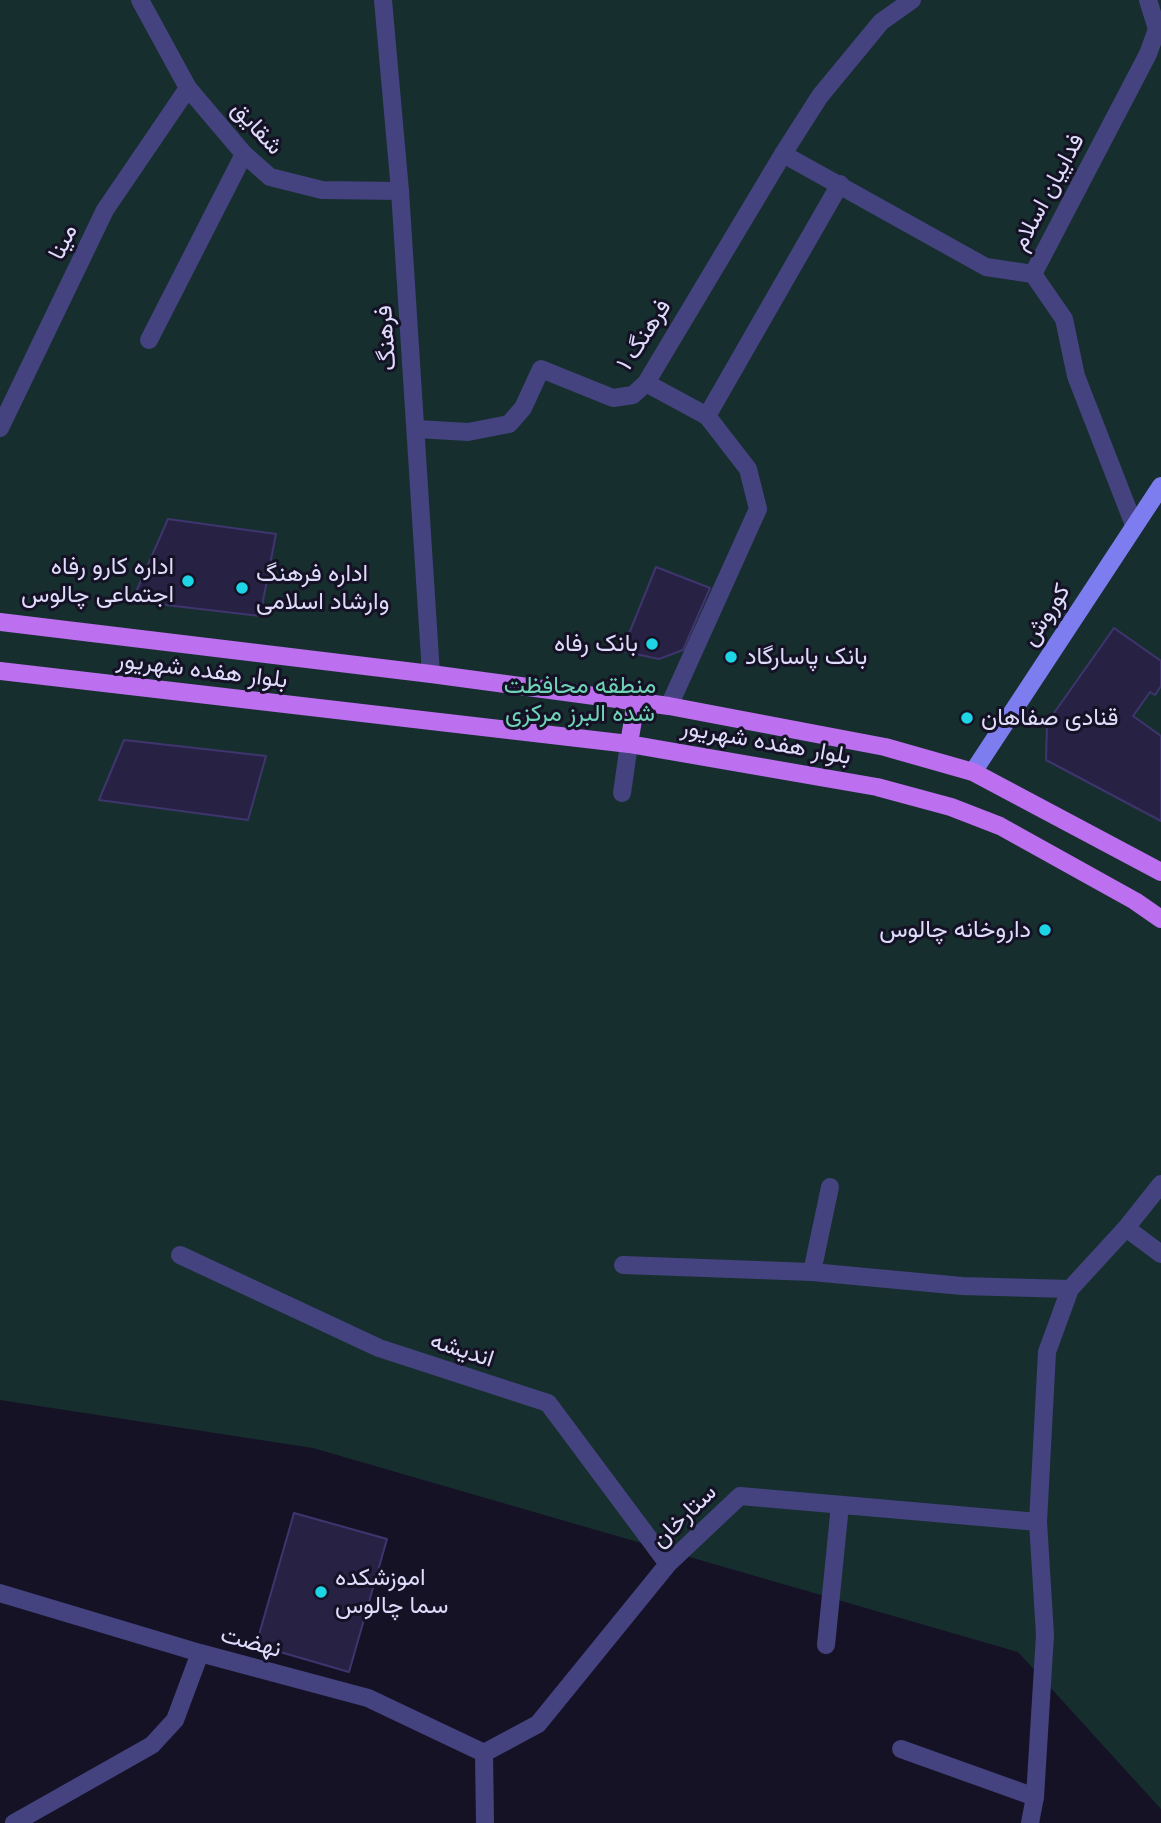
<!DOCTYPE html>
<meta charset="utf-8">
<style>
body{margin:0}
canvas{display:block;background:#151226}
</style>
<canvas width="1161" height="1823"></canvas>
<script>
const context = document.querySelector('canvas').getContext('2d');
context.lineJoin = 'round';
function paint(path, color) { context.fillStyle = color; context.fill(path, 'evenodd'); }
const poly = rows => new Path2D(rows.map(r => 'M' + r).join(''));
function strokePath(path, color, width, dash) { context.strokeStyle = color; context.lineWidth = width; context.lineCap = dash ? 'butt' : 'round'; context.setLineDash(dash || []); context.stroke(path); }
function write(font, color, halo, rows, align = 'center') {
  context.font = font + ' Mulish,Vazirmatn,sans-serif'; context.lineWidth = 6; context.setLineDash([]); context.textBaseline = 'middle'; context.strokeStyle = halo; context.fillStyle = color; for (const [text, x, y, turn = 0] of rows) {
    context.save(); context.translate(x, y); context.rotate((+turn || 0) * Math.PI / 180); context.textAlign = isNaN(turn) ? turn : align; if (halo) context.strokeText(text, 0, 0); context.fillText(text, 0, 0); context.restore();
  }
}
paint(poly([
 [0,0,1161,0,1161,1809,1018,1652,313,1448,0,1400]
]), '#162f2e');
const building = poly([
 [168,519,276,534,260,616,132,601,168,519],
 [656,567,710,588,683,650,659,659,622,651,656,567],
 [1114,628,1161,661,1161,686,1155,695,1150,692,1133,716,1161,736,1161,821,1046,760,1047,723,1114,628],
 [124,740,266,756,248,820,99,800,124,740],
 [294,1513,387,1539,349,1672,256,1645,294,1513]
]);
paint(building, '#272144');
strokePath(building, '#3f356e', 2);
strokePath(poly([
 [149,340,244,154],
 [646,383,707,416,840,184],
 [417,429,468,432,509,424,523,408,541,369,613,398,633,395,646,383,783,154],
 [622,793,629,744],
 [623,1265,812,1272,962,1286,1070,1289],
 [812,1272,830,1187],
 [901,1749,1035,1797]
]), '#44437f', 18);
strokePath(poly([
 [140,0,188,88,244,154,270,177,322,190,400,191],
 [912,0,881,22,820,96,783,154,986,267,1033,274],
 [0,428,105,210,188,88],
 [1134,525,1076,376,1064,319,1033,274,1148,54,1157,29,1148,0],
 [669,706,758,509,748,469,707,416],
 [1126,1228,1161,1254],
 [180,1255,379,1348,548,1403,668,1564],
 [0,1593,200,1653,368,1698,484,1753],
 [826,1645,840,1505],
 [484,1753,538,1724,668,1564,740,1496,1038,1522],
 [484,1753,485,1823],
 [14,1823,152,1745,175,1720,200,1653]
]), '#44437f', 18);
strokePath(poly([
 [383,0,400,191,431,674],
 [1030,1823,1035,1797,1045,1635,1038,1522,1047,1352,1070,1289,1126,1228,1161,1184]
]), '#44437f', 18);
strokePath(poly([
 [973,772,1161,486]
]), '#7e7df0', 18);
strokePath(poly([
 [0,622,431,674,669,706,885,747,973,772,1161,872],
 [0,671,629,744,877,787,951,807,1000,826,1135,901,1161,919],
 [629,744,636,701]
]), '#bc6fee', 18);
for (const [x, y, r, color] of [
 [188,581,7,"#1dd5e5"],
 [242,588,7,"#1dd5e5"],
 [652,644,7,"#1dd5e5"],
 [731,657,7,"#1dd5e5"],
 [967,718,7,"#1dd5e5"],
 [1045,930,7,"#1dd5e5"],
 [321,1592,7,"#1dd5e5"]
]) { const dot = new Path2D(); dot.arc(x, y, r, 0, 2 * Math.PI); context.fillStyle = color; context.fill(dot); strokePath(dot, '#151226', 2.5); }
write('24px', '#dedbfb', '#151226', [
 ["شقایق",257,128,47],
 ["فداییان اسلام",1048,192,-62],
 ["مینا",63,242,-64],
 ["فرهنگ ۱",644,335,-57],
 ["فرهنگ",386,338,-94],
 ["کوروش",1046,615,-57],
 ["بلوار هفده شهریور",202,670,7],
 ["بلوار هفده شهریور",766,742,10],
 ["اندیشه",462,1350,18],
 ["ستارخان",684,1516,-44],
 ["نهضت",251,1642,15]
]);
write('24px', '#dedbfb', '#151226', [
 ["اداره کارو رفاه",174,567,"right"],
 ["اجتماعی چالوس",174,595,"right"],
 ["اداره فرهنگ",256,574],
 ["وارشاد اسلامی",256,602],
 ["بانک رفاه",638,644,"right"],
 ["بانک پاسارگاد",745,657],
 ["قنادی صفاهان",981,718],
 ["داروخانه چالوس",1031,930,"right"],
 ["اموزشکده",335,1578],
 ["سما چالوس",335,1606]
], 'left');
write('24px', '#6fd3b8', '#151226', [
 ["منطقه محافظت",580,686],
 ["شده البرز مرکزی",580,714]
]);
</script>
